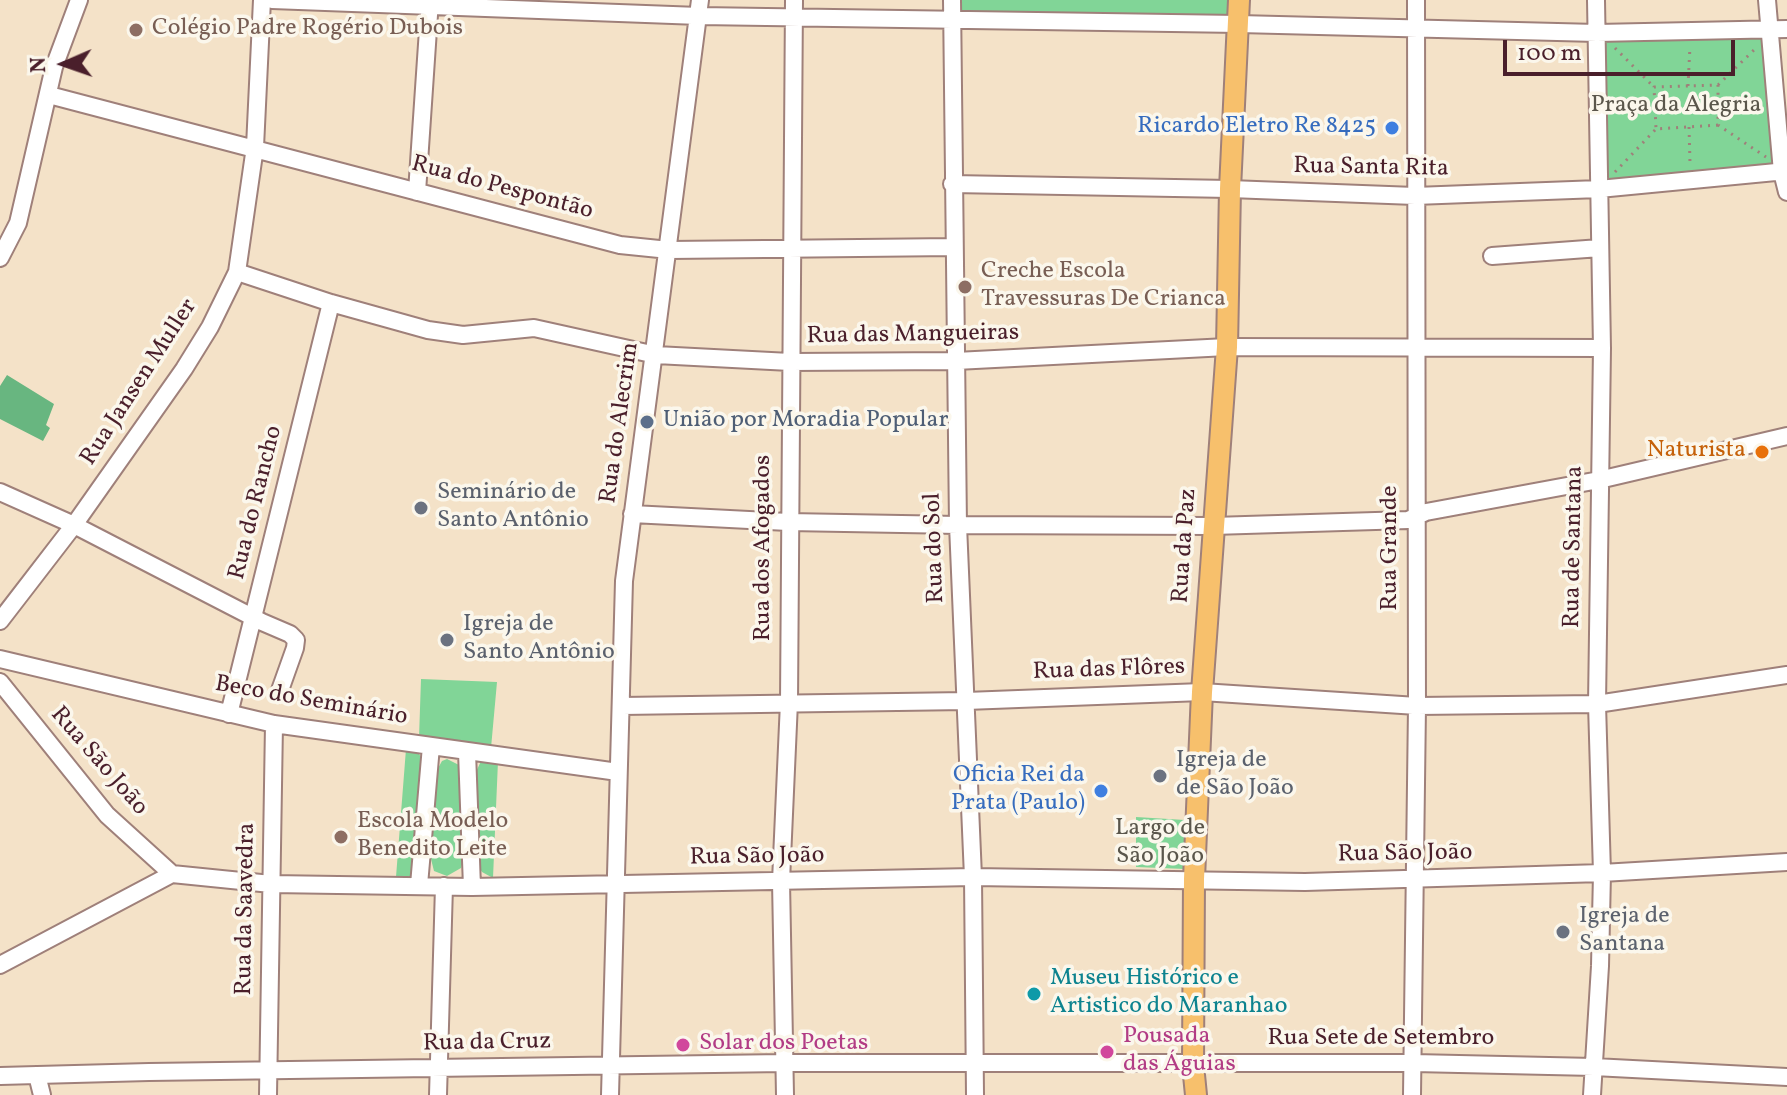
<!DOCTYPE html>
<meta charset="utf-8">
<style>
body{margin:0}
#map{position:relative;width:1787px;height:1095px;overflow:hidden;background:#f4e2c8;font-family:Vollkorn,serif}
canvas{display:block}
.north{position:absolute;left:24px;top:24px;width:80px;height:80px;-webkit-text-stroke:6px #fbf7ec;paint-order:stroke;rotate:268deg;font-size:22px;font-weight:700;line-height:32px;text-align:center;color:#4a1f2b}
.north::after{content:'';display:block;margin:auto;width:28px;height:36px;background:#4a1f2b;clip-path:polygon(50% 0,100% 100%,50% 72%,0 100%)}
.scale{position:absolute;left:1503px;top:40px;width:232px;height:36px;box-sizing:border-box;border:4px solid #4a1f2b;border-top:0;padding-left:10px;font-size:24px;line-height:28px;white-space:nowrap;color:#4a1f2b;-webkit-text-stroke:6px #fbf7ec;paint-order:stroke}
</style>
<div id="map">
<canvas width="1787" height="1095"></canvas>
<div class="north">N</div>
<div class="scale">100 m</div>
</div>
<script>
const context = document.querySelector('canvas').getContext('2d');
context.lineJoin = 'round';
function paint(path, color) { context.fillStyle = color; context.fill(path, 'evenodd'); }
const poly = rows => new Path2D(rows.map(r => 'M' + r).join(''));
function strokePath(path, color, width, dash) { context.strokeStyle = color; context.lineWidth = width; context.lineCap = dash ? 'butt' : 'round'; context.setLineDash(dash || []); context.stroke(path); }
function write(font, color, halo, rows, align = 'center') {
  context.font = font + ' Vollkorn,serif'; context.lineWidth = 7; context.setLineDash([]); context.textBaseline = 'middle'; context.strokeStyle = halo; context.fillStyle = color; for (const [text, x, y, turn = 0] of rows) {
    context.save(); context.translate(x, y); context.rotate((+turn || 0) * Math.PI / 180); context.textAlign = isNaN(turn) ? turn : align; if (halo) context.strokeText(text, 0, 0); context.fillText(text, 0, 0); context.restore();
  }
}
paint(poly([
 [962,0,1231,0,1230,18,962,15],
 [1763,38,1775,165,1607,180,1604,39],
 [421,679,497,682,491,748,419,738],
 [406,749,418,752,423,761,415,869,410,876,403,878,396,877],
 [447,759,461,766,463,861,461,868,447,876,434,871,431,859,436,772,442,761],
 [487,759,498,761,493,878,482,872,478,866,476,772,481,761],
 [1136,817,1185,820,1185,869,1136,867]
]), '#81d597');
paint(poly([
 [7,375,54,404,46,425,50,428,43,441,0,419,0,386]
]), '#68b680');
const minor = poly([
 [272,0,699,16,1239,24,1597,33,1787,29],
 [952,0,958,525,973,877,975,1095],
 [1767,0,1782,172,1787,192],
 [49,95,620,245,669,250,954,247],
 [952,184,1230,189,1415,196,1599,189,1787,171],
 [417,192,430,0],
 [1492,256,1600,248],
 [0,258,18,223,54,67,79,0],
 [237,272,331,303,428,330,463,335,534,328,656,355,790,362,956,361,1227,347,1602,348],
 [0,492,74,525,262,622,290,634,296,640,295,648,279,693],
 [632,514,788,522,958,525,1213,526,1408,520,1426,512,1599,480,1787,436],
 [0,621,74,525,184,369,210,327,237,272,255,147,262,0],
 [0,659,274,724,618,772],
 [0,682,107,815,172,874,271,884,472,887,973,877,1305,882,1602,873,1787,862],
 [622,706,966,701,1202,692,1417,706,1597,704,1787,675],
 [229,714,331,303],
 [467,752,472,887],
 [419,885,431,746],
 [0,965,172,874],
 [37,1075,42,1095],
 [0,1076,149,1072,784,1063,1414,1063,1594,1067,1787,1077],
 [268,1095,274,724],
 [438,1095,444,886],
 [610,1095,624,581,700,0],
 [785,1095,781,881,789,702,794,0],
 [1412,1095,1417,706,1416,0],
 [1592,1095,1600,966,1602,873,1597,704,1602,348,1596,0]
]);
const major = poly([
 [1196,1095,1193,1065,1194,879,1202,692,1227,347,1230,189,1239,0]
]);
strokePath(minor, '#9f807a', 20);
strokePath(major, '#9f807a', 24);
strokePath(poly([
 [1615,48,1654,87],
 [1718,85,1755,49],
 [1688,86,1690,46],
 [1718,106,1762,104],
 [1614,109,1655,108],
 [1718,125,1656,129,1654,87,1718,85,1718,125,1766,157],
 [1689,127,1690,163],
 [1615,172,1656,129]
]), '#9f807a', 3, [2, 6]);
strokePath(minor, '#fff', 16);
strokePath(major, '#f7c06c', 20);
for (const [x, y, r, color] of [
 [136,30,8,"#8d6e63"],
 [1392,128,8,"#3f7fe0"],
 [965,287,8,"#8d6e63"],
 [647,422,8,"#5c6f8a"],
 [1762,452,8,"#e8710a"],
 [421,508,8,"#6b7280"],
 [447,640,8,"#6b7280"],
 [1160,776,8,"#6b7280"],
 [1101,791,8,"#3f7fe0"],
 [341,837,8,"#8d6e63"],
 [1563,932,8,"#6b7280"],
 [1034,994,8,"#0f9aa8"],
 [683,1045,8,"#d1479c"],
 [1107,1052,8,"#d1479c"]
]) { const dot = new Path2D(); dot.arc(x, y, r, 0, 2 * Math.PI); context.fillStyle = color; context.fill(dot); strokePath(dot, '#fbf7ec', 3); }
write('24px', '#785e54', '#fbf7ec', [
 ["Colégio Padre Rogério Dubois",152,30],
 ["Creche Escola",981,273],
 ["Travessuras De Crianca",981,301],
 ["Escola Modelo",357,823],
 ["Benedito Leite",357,851]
], 'left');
write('24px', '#5a564b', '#fbf7ec', [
 ["Praça da Alegria",1676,107],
 ["Largo de",1160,830],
 ["São João",1160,858]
]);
write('24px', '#366cbe', '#fbf7ec', [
 ["Ricardo Eletro Re 8425",1376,128],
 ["Oficia Rei da",1085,777],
 ["Prata (Paulo)",1085,805]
], 'right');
write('24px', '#4a1f2b', '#fbf7ec', [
 ["Rua Santa Rita",1371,169,1],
 ["Rua do Pespontão",502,189,15],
 ["Rua das Mangueiras",913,336,-1],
 ["Rua Jansen Muller",140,383,-57],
 ["Rua do Alecrim",621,423,-82],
 ["Rua do Rancho",257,503,-76],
 ["Rua da Paz",1186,546,-86],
 ["Rua de Santana",1575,547,-89],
 ["Rua dos Afogados",765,548,-90],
 ["Rua do Sol",936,548,-92],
 ["Rua Grande",1392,548,-90],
 ["Rua das Flôres",1109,671,-2],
 ["Beco do Seminário",311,702,10],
 ["Rua São João",98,762,49],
 ["Rua São João",1405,855,-1],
 ["Rua São João",757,858,-1],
 ["Rua da Saavedra",247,909,-89],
 ["Rua Sete de Setembro",1381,1040],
 ["Rua da Cruz",487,1044,-1]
]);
write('24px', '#4e5e75', '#fbf7ec', [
 ["União por Moradia Popular",663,422]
], 'left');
write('24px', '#c56008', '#fbf7ec', [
 ["Naturista",1746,452]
], 'right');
write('24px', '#5b616d', '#fbf7ec', [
 ["Seminário de",437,494],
 ["Santo Antônio",437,522],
 ["Igreja de",463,626],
 ["Santo Antônio",463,654],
 ["Igreja de",1176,762],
 ["de São João",1176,790],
 ["Igreja de",1579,918],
 ["Santana",1579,946]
], 'left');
write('24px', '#0d838f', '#fbf7ec', [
 ["Museu Histórico e",1050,980],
 ["Artistico do Maranhao",1050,1008]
], 'left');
write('24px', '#b23c85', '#fbf7ec', [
 ["Pousada",1123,1038],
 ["das Águias",1123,1066],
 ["Solar dos Poetas",699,1045]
], 'left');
</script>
